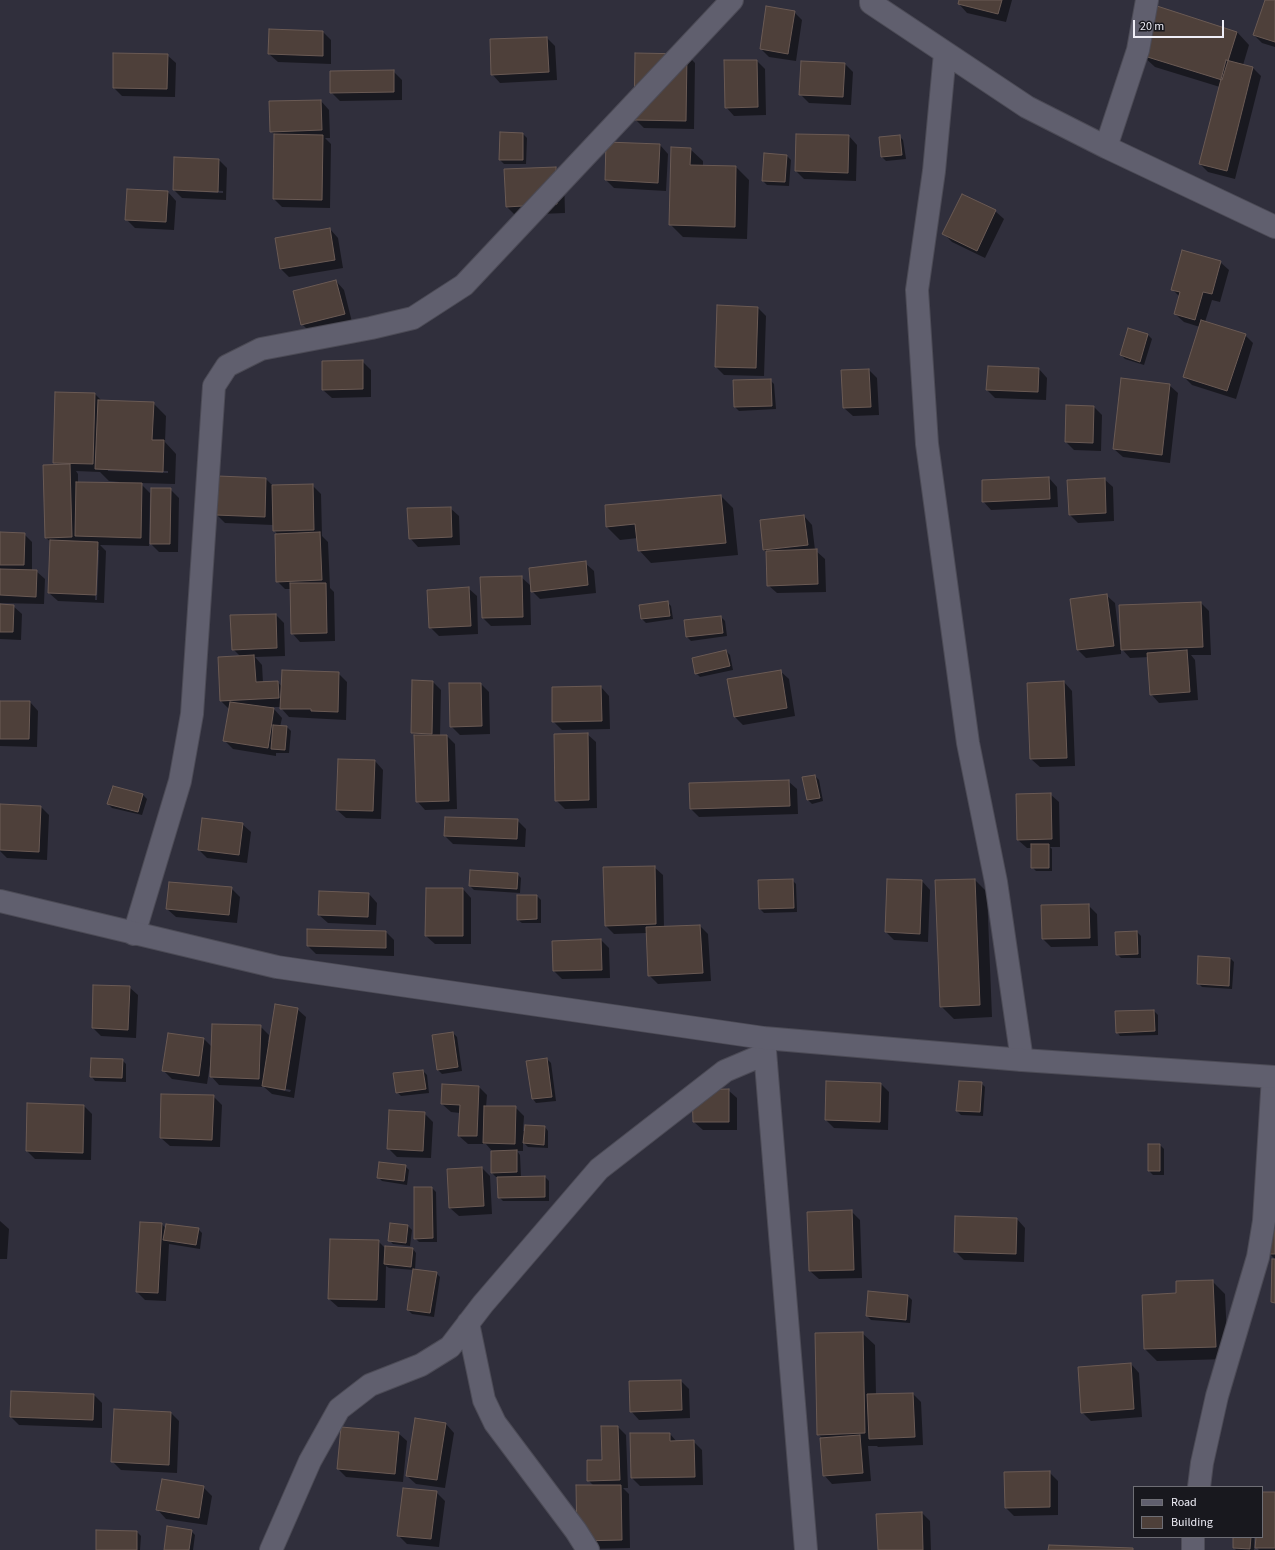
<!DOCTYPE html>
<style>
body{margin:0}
#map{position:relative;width:1275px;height:1550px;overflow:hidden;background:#302f3c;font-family:"Source Sans 3",sans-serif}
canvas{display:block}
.legend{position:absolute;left:1133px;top:1486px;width:130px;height:52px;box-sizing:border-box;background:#18181e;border:1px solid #6e6e75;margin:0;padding:5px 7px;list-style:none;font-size:12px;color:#efeef7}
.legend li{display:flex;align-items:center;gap:8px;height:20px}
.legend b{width:20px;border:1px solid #6e6e75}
.scale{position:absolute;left:1133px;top:20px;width:91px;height:18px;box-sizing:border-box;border:2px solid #efeef7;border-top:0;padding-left:5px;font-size:12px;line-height:14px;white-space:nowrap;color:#efeef7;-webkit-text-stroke:3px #18181e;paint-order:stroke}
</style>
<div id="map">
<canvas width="1275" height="1550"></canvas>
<ul class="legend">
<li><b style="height:5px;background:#605f6e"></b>Road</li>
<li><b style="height:11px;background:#4e403a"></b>Building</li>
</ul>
<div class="scale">20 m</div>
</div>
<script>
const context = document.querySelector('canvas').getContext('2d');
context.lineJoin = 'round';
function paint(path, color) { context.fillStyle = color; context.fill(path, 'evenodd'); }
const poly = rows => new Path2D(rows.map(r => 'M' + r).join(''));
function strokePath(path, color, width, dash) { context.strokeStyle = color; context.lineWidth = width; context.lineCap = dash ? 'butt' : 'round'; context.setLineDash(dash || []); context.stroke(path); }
paint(poly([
 [960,0,1012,0,1006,22,967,13,959,4],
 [1266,0,1275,0,1275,47,1262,43,1254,35],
 [794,12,802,20,796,61,769,57,761,49],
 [323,32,331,40,331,64,278,62,269,54],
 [1237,32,1249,45,1243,65,1253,68,1261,76,1235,179,1208,172,1200,164,1220,87,1155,67,1142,55],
 [547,38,555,46,557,80,500,83,492,74,491,40],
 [167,55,176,63,175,97,122,96,114,88],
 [687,55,695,63,694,129,644,128,635,119],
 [757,61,765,69,766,115,734,116,726,107],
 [845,64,853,72,851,105,809,103,801,95],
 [393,71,402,80,402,100,340,101,331,92],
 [321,101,329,110,330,138,325,138,331,144,330,208,282,207,274,199,275,135,271,131],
 [523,134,527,138,526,164,504,164,500,160],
 [849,136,857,145,856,181,804,179,796,171],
 [899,136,903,140,906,159,886,161,882,157,880,138],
 [660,145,668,154,666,191,614,188,606,180],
 [690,149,703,161,703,167,736,167,749,180,747,239,683,237,670,224],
 [765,154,787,156,791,160,789,186,767,185,763,181],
 [175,158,219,160,227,168,226,200,182,198,174,190],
 [181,189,223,191,223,193,181,191],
 [556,168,564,176,565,213,515,215,507,207],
 [128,191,168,192,176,201,174,230,135,228,126,219],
 [995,211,1004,219,985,258,952,242,944,234],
 [330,229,338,238,343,268,289,277,280,268],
 [1220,262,1229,270,1220,302,1212,300,1205,322,1245,335,1253,343,1236,399,1192,385,1184,377,1200,327,1184,322,1175,314,1180,297,1172,289],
 [336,281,344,290,352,322,311,333,302,324],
 [718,306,758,308,766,316,764,376,724,375,716,367],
 [1129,330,1148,335,1152,339,1144,365,1125,359,1121,355],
 [362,361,371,370,371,397,332,398,323,390],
 [1039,369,1047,378,1046,400,995,398,987,390],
 [869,370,877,378,879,415,853,416,844,408],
 [770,380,774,384,776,409,739,411,735,407],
 [1169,385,1178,393,1170,463,1123,457,1114,449],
 [56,393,95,394,102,401,153,403,166,416,165,442,176,454,175,484,140,483,150,493,149,546,100,545,106,551,104,603,58,601,49,593,51,542,46,538,44,466,58,466,54,462],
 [108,469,168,471,168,473,108,471],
 [76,471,100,472,109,481,119,482,119,484,78,483,78,474],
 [97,550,99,550,97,600,95,600],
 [1094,407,1102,415,1101,451,1074,450,1066,442],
 [1049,478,1057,487,1058,507,991,510,983,501],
 [266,479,273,486,312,485,321,494,322,536,328,542,330,588,334,592,335,641,300,642,292,633,291,589,285,589,277,581,278,535,274,530,273,525,225,523,217,515],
 [1104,479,1113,487,1114,521,1078,523,1070,515],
 [170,489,179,498,178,552,159,552,151,544],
 [721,496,733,508,738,555,651,563,639,550,638,538,620,540,607,527,606,506],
 [450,508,459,516,460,545,418,547,410,538],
 [804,516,812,525,815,550,825,559,826,592,777,593,768,585,767,553,764,550,761,521],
 [0,533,24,534,32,542,32,571,36,571,45,579,44,604,0,603],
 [585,563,594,571,596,593,540,599,532,591],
 [521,577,530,585,531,625,491,626,483,618],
 [468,588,477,596,478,634,439,636,430,627],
 [1106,595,1115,603,1120,645,1201,603,1209,611,1211,655,1191,655,1195,660,1198,700,1159,703,1151,694,1149,657,1130,658,1121,648,1121,654,1086,658,1078,650],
 [667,602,671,606,673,619,646,623,642,619],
 [0,605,13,606,22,614,21,640,0,639],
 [276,615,284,623,285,656,255,657,262,665,263,683,278,682,282,687,338,673,347,682,346,720,289,717,281,708,281,707,267,707,274,709,282,718,280,727,287,727,291,731,289,753,276,753,276,756,233,749,225,741,230,710,221,701,241,657,233,649],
 [721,617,725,621,727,636,691,641,687,637],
 [726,651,730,655,733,670,700,677,696,673],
 [780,671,789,679,795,716,743,725,734,716],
 [433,682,441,690,440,736,447,736,455,744,457,809,425,810,417,801,416,736,412,733],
 [1064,682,1072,691,1075,766,1040,767,1031,759,1028,684],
 [450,684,481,684,489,692,490,734,460,735,451,726],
 [601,687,609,696,610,729,562,730,553,721],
 [0,702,30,702,38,711,37,747,0,746],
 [587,734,596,742,597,808,565,809,556,800],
 [375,761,383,770,381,819,346,818,337,810],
 [815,776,819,780,823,801,812,804,808,800],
 [788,781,797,789,798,814,699,817,691,809],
 [1050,794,1059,802,1060,847,1050,847,1052,849,1052,871,1036,871,1032,867,1032,848,1027,848,1018,840],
 [143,795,147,799,142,815,112,808,108,804],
 [41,807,49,815,47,860,7,858,0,851,0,826],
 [517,820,526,829,525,847,453,844,445,836],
 [242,824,251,832,247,863,207,858,199,850],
 [654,867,663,875,664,928,700,926,708,934,711,981,658,984,649,975,647,933,614,934,606,926],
 [517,874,521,878,520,893,474,890,470,886],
 [792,880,796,884,797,912,764,913,760,909],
 [888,880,922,881,930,890,928,942,894,940,886,932],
 [975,880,987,892,992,1017,954,1019,941,1006],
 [231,888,240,897,237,923,176,917,167,909],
 [463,889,471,898,471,944,435,944,426,936],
 [369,894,377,903,376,925,328,923,319,915],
 [537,896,541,900,541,923,522,923,518,920],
 [1088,905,1097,914,1098,946,1051,947,1043,939,1042,906],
 [308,930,386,932,394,940,394,956,316,954,308,946],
 [1137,932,1141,936,1141,958,1121,958,1117,954],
 [601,940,609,948,610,978,562,979,554,971],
 [1230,958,1234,962,1232,989,1202,987,1198,983],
 [129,987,138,995,136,1038,101,1036,93,1028],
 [297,1009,306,1017,294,1098,272,1094,264,1087,219,1085,211,1076,211,1065,210,1065,207,1084,172,1079,163,1070,204,1039,212,1047,260,1026,269,1035,268,1042,270,1042],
 [271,1086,291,1090,290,1092,271,1088],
 [1154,1011,1158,1015,1158,1035,1120,1036,1117,1032],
 [453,1033,457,1037,462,1071,442,1074,438,1070],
 [547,1059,551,1063,556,1101,536,1103,533,1099],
 [122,1060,126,1064,126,1082,95,1081,92,1077],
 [423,1071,427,1075,429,1093,401,1096,397,1092],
 [981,1083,985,1087,983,1116,961,1115,957,1111],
 [881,1084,889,1092,888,1130,834,1128,826,1120],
 [479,1087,487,1095,486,1107,515,1107,524,1116,523,1131,545,1127,548,1131,548,1148,528,1147,523,1142,523,1151,517,1151,520,1155,521,1177,545,1177,549,1181,549,1201,503,1201,499,1197,498,1177,496,1177,492,1173,492,1151,486,1144,468,1144,459,1136,460,1113,451,1112,442,1104],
 [728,1090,737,1098,737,1130,703,1130,694,1122,693,1091],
 [213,1096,222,1105,220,1147,170,1146,161,1138],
 [84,1106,92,1114,91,1160,35,1159,27,1151],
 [424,1113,433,1122,431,1158,397,1157,388,1148],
 [1160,1145,1164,1149,1164,1175,1153,1175,1149,1171],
 [405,1166,409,1170,407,1185,382,1181,378,1177],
 [482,1168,490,1176,492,1214,459,1216,450,1208,448,1170],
 [432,1188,436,1192,437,1242,419,1242,415,1238],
 [1275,1202,1275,1259,1270,1254],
 [851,1211,860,1220,862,1278,819,1279,810,1271],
 [1017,1219,1025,1228,1024,1262,964,1260,955,1251],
 [0,1221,9,1229,7,1259,0,1259],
 [162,1224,166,1229,198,1229,202,1233,200,1249,169,1244,166,1301,145,1300,137,1292],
 [408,1226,412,1230,410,1246,393,1244,389,1240],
 [378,1241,386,1249,413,1249,416,1253,415,1270,436,1273,440,1277,434,1317,412,1314,408,1310,414,1270,389,1268,386,1266,385,1308,338,1307,329,1299],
 [1212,1281,1225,1294,1228,1359,1157,1361,1145,1349,1177,1294],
 [908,1296,912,1300,910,1323,871,1320,867,1316],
 [862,1333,875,1345,876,1395,913,1394,921,1402,923,1445,878,1447,877,1446,868,1446,871,1481,832,1484,824,1475,823,1439,818,1434],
 [1131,1364,1139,1373,1142,1417,1091,1421,1082,1412],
 [681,1381,689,1389,690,1418,639,1420,631,1411],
 [12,1392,94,1395,102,1403,102,1428,19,1425,11,1417],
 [171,1413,179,1421,177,1473,121,1470,112,1461],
 [446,1424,454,1433,445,1488,416,1484,407,1476],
 [618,1427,626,1435,628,1488,623,1488,629,1494,630,1548,586,1549,594,1486,588,1480,603,1461],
 [398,1433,407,1441,403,1482,346,1477,338,1469],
 [631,1434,670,1434,677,1442,693,1441,702,1450,703,1485,640,1486,632,1478],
 [1049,1472,1058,1481,1058,1515,1014,1516,1006,1508],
 [203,1487,212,1496,207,1525,166,1519,158,1510],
 [436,1492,445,1501,439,1547,407,1544,398,1535],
 [1262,1493,1275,1493,1275,1550,1259,1550,1256,1547,1257,1537,1262,1537],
 [922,1513,930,1521,931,1550,879,1550],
 [191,1531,195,1535,193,1550,165,1550],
 [137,1532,141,1536,140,1550,97,1550],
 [1234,1537,1254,1537,1254,1550,1236,1550,1234,1548]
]), '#0007');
const building = poly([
 [959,0,1002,0,998,14,958,4,959,0],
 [1265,0,1275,0,1275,42,1253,35,1265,0],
 [766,6,795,11,788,54,760,49,766,6],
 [1157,6,1237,32,1222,80,1141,55,1157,6],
 [269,29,323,31,323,56,268,54,269,29],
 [547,37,549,72,491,75,490,39,547,37],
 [113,53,168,54,167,89,113,88,113,53],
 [635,53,687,54,686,121,634,120,635,53],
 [724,60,757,60,758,107,725,108,724,60],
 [1226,60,1253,67,1227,171,1199,164,1226,60],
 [801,61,845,63,843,97,799,95,801,61],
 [394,70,394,92,330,93,330,71,394,70],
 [321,100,322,130,270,132,269,101,321,100],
 [500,132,523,133,523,160,499,160,500,132],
 [274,134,323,135,322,200,273,199,274,134],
 [796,134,849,135,848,173,795,171,796,134],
 [900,135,902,155,881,157,879,137,900,135],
 [606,142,660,144,658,183,605,180,606,142],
 [671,147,691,148,690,165,736,166,735,227,669,225,671,147],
 [764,153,787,155,785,182,762,181,764,153],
 [174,157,219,159,218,192,173,190,174,157],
 [556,167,557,204,506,207,504,169,556,167],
 [127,189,168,191,166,222,125,220,127,189],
 [962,194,996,210,977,251,942,234,962,194],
 [330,228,335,260,280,269,275,238,330,228],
 [1182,250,1221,261,1212,294,1203,292,1195,320,1174,314,1180,292,1171,290,1182,250],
 [336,280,345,314,301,325,293,291,336,280],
 [717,305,758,307,756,368,715,367,717,305],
 [1201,320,1246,334,1227,391,1183,377,1201,320],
 [1128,328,1148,334,1140,362,1120,355,1128,328],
 [363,360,363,389,322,390,322,361,363,360],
 [988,366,1039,368,1038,392,986,390,988,366],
 [869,369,871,407,843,408,841,370,869,369],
 [1121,378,1170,384,1162,455,1113,449,1121,378],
 [771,379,772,406,734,407,733,380,771,379],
 [55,392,95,393,93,464,53,463,55,392],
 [98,400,154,402,152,440,164,440,163,472,95,469,98,400],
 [1066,405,1094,406,1093,443,1065,442,1066,405],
 [70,464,72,537,45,538,43,465,70,464],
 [218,476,266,478,265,517,216,515,218,476],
 [1049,477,1050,499,982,502,982,480,1049,477],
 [1105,478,1106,513,1069,515,1067,480,1105,478],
 [76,482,142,483,141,538,75,536,76,482],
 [313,484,314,530,273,531,272,485,313,484],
 [151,488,171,488,170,544,150,544,151,488],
 [721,495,726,543,638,551,635,524,606,527,605,505,721,495],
 [451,507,452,537,409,539,407,508,451,507],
 [804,515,808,545,763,550,760,520,804,515],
 [0,532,25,533,24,565,0,565,0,532],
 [320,532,322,580,276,582,275,534,320,532],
 [50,540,98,542,96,595,48,593,50,540],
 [817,549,818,584,767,586,766,551,817,549],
 [586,561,588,585,531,592,529,568,586,561],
 [0,569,37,570,36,597,0,595,0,569],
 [522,576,523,617,482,618,480,577,522,576],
 [290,583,326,583,327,633,291,634,290,583],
 [469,587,471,626,429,628,427,590,469,587],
 [1107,594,1114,646,1077,650,1070,599,1107,594],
 [668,601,670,616,641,619,639,605,668,601],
 [1201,602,1203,647,1121,650,1119,605,1201,602],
 [0,604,14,605,13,632,0,632,0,604],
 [276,614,277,648,232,650,230,615,276,614],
 [721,616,723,633,686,637,684,620,721,616],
 [726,650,730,666,695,674,692,658,726,650],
 [1187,650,1190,692,1150,695,1147,653,1187,650],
 [254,655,256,682,278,681,279,698,220,701,218,657,254,655],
 [282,670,339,672,338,712,311,711,311,709,280,709,282,670],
 [781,670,787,708,734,717,727,679,781,670],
 [412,680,433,681,432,734,411,733,412,680],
 [1064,681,1067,758,1030,759,1027,683,1064,681],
 [449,683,481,683,482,726,450,727,449,683],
 [601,686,602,721,552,722,552,687,601,686],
 [0,701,30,701,29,739,0,739,0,701],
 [230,702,274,708,268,748,223,741,230,702],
 [273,725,287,726,285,750,271,749,273,725],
 [588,733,589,800,555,801,554,734,588,733],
 [414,735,447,735,449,801,416,802,414,735],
 [338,759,375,760,373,811,336,810,338,759],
 [815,775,820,798,807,800,802,777,815,775],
 [789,780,790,806,690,809,689,783,789,780],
 [113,786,143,794,138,812,107,804,113,786],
 [1051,793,1052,839,1017,840,1016,794,1051,793],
 [0,804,41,806,39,852,0,850,0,804],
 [445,817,518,819,517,839,444,836,445,817],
 [202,818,243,823,239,855,198,850,202,818],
 [1031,844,1049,844,1049,868,1031,868,1031,844],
 [655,866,656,924,605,926,603,867,655,866],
 [470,870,518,873,517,889,469,886,470,870],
 [793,879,794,908,759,909,758,880,793,879],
 [887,879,922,880,920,934,885,932,887,879],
 [975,879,980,1005,940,1007,935,880,975,879],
 [169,882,232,887,229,915,166,909,169,882],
 [426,888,463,888,463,936,425,936,426,888],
 [319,891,369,893,368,917,318,915,319,891],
 [517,895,537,895,537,919,517,920,517,895],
 [1089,904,1090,938,1042,939,1041,905,1089,904],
 [700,925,703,973,648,976,646,927,700,925],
 [307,929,386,931,386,948,307,946,307,929],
 [1137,931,1138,954,1116,955,1115,932,1137,931],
 [601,939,602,970,553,971,552,941,601,939],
 [1198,956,1230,958,1229,986,1197,984,1198,956],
 [93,985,130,986,128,1030,92,1028,93,985],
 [275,1004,298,1008,285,1090,262,1086,275,1004],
 [1154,1010,1155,1031,1116,1033,1115,1011,1154,1010],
 [212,1024,261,1025,259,1079,210,1077,212,1024],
 [453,1032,458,1067,437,1070,432,1035,453,1032],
 [168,1033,204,1038,199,1076,162,1071,168,1033],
 [91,1058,123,1059,122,1078,90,1077,91,1058],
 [547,1058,552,1097,532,1099,526,1061,547,1058],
 [423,1070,426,1089,396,1093,393,1073,423,1070],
 [826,1081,881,1083,880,1122,825,1120,826,1081],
 [959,1081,982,1082,980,1112,956,1111,959,1081],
 [442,1084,479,1086,477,1136,458,1136,460,1105,441,1104,442,1084],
 [729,1089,729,1122,693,1122,692,1090,729,1089],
 [161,1094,214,1095,212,1140,160,1138,161,1094],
 [27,1103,84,1105,83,1153,26,1151,27,1103],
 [484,1106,516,1106,515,1144,483,1143,484,1106],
 [389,1110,425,1112,423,1151,387,1149,389,1110],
 [525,1125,545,1126,544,1145,523,1143,525,1125],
 [1148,1144,1160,1144,1160,1171,1148,1171,1148,1144],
 [517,1150,517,1172,491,1173,491,1151,517,1150],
 [379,1162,406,1165,404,1181,377,1178,379,1162],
 [482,1167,484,1206,449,1208,447,1169,482,1167],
 [545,1176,545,1197,498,1198,497,1177,545,1176],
 [414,1187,432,1187,433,1238,414,1239,414,1187],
 [1275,1201,1275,1254,1269,1254,1275,1201],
 [852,1210,854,1270,809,1271,807,1212,852,1210],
 [955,1216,1017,1218,1016,1254,954,1252,955,1216],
 [140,1222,162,1223,158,1293,136,1292,140,1222],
 [390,1223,408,1225,406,1243,388,1241,390,1223],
 [166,1224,199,1228,196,1245,163,1240,166,1224],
 [330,1239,379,1240,377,1300,328,1299,330,1239],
 [385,1246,413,1248,411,1267,384,1264,385,1246],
 [1272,1259,1275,1259,1275,1303,1271,1302,1272,1259],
 [413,1269,437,1272,430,1313,407,1310,413,1269],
 [1213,1280,1216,1347,1144,1349,1142,1295,1176,1293,1176,1281,1213,1280],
 [868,1291,908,1295,906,1320,866,1316,868,1291],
 [863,1332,865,1433,817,1435,815,1333,863,1332],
 [1131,1363,1134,1409,1081,1413,1078,1367,1131,1363],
 [681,1380,682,1410,630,1412,629,1381,681,1380],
 [11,1391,94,1394,93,1420,10,1417,11,1391],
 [913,1393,915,1437,869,1439,867,1394,913,1393],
 [114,1409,171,1412,169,1465,111,1462,114,1409],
 [415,1418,446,1423,437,1480,406,1476,415,1418],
 [601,1426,618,1426,620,1480,587,1481,587,1460,602,1460,601,1426],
 [341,1427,399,1432,395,1474,337,1469,341,1427],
 [630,1433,670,1433,670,1441,694,1440,695,1477,631,1478,630,1433],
 [860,1435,863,1473,823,1476,820,1438,860,1435],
 [1050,1471,1050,1507,1005,1508,1004,1472,1050,1471],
 [162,1479,204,1486,199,1518,156,1510,162,1479],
 [576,1485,621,1485,622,1540,577,1541,576,1485],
 [403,1488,437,1491,431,1539,397,1536,403,1488],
 [1262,1492,1275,1492,1275,1548,1255,1548,1256,1537,1262,1537,1262,1492],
 [922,1512,923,1550,878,1550,876,1514,922,1512],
 [167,1526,192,1530,189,1550,164,1550,167,1526],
 [96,1530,137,1531,137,1550,96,1550,96,1530],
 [1233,1537,1251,1537,1250,1549,1233,1548,1233,1537],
 [1049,1545,1133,1548,1133,1550,1048,1550,1049,1545]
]);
paint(building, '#4e403a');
strokePath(building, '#6a5a54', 1);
const street = poly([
 [871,0,871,3,1027,107,1106,147,1275,227],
 [945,53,934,171,917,290,927,444,968,743,996,882,1022,1060],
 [1106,147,1138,50,1147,0],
 [134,934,180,781,192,714,214,386,227,366,261,349,371,328,413,318,464,285,732,0],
 [764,1039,806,1550],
 [468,1323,484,1400,495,1423,576,1531,588,1550],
 [1199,1487,1202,1463,1217,1396,1258,1257,1264,1221,1273,1077],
 [271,1550,310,1461,339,1409,370,1385,421,1365,450,1347,483,1304,599,1169,725,1071,765,1054],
 [1193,1550,1193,1537]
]);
const secondary = poly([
 [0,901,277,967,764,1038,1022,1060,1275,1077]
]);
strokePath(street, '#4c4b56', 24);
strokePath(secondary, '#4c4b56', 24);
strokePath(street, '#605f6e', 22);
strokePath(secondary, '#605f6e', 22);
</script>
